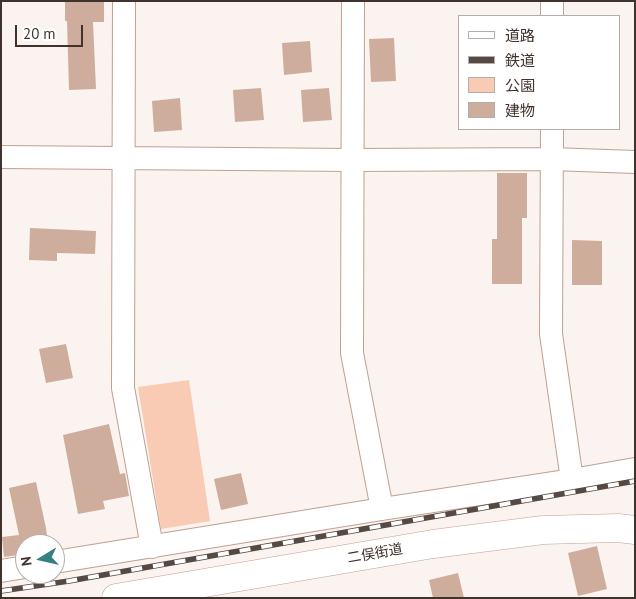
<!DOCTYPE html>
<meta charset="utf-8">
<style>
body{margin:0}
#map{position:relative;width:636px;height:599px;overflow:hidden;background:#faf3ef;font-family:"PT Sans","Noto Sans JP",sans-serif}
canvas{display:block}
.frame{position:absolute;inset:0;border:2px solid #40322c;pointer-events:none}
.legend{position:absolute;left:458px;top:15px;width:162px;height:115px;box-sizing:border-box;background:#fff;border:1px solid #b3adab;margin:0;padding:6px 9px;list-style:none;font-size:15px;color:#40322c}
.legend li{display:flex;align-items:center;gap:10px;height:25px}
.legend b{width:25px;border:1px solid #b3adab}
.north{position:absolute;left:15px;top:534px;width:50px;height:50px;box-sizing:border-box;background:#fff;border:1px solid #b3adab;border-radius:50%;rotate:261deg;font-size:14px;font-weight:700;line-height:20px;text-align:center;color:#40322c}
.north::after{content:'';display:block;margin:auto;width:18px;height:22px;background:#378082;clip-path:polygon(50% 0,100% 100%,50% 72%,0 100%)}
.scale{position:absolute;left:15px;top:25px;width:68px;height:22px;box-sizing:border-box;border:2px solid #40322c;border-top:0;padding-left:6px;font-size:15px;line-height:18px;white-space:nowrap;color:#40322c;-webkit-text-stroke:4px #fff;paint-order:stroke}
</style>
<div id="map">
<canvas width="636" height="599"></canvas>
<div class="frame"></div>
<ul class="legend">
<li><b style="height:6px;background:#fff"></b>道路</li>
<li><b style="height:6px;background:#564943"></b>鉄道</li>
<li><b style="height:14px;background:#f9cbb5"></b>公園</li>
<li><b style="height:14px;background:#cfad9d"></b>建物</li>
</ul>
<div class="north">N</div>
<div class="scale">20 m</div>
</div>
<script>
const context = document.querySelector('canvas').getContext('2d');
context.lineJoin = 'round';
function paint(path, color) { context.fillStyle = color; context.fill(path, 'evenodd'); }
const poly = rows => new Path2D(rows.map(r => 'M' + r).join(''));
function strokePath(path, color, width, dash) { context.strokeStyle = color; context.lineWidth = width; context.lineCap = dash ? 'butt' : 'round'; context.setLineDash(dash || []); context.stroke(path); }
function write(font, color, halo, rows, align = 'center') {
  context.font = font + ' "PT Sans","Noto Sans JP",sans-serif'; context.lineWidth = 4; context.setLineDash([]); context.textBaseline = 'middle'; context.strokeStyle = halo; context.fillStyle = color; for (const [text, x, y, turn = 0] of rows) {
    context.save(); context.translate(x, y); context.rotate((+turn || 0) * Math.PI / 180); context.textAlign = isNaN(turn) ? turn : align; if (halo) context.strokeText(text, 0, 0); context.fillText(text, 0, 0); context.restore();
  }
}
paint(poly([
 [189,380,210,521,161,529,138,387]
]), '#f9cbb5');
paint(poly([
 [65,1,104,1,104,22,93,22,96,89,69,90,67,21,65,21],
 [394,38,396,81,371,82,369,39],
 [310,41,312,72,284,75,282,43],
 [261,88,264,120,235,122,233,90],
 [329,88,332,120,303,122,301,90],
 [180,98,182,130,154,132,152,101],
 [497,173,527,173,527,218,522,218,522,284,492,284,492,239,497,239],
 [30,228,96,231,95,254,57,253,57,261,29,260],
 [572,240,602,241,602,285,572,285],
 [66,344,73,378,46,383,39,349],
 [109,424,120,474,125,473,129,496,103,501,105,509,78,514,63,435],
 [241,473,248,504,221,510,214,479],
 [36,482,46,528,48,544,25,544,25,554,4,557,2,537,19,535,9,488],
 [597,546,607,589,578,596,568,553],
 [458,573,464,598,433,598,429,580]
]), '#cfad9d');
const minor = poly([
 [124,1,123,388,152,547],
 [353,1,352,353,382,509],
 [552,1,552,16],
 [552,129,551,334,572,480],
 [1,157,352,160,552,159,635,162],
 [55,562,382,509,572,480,635,469],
 [1,571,25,567]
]);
const tertiary = poly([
 [116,598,433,544,543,530,618,528,635,530]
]);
strokePath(minor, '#c1a090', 24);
strokePath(tertiary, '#c1a090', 29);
strokePath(minor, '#fff', 22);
strokePath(tertiary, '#fff', 28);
const rail = poly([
 [1,591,69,581,635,481]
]);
strokePath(rail, '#564943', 5.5);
strokePath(rail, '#fff', 4, [11]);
write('14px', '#40322c', '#fff', [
 ["二俣街道",375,554,-10]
]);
</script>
